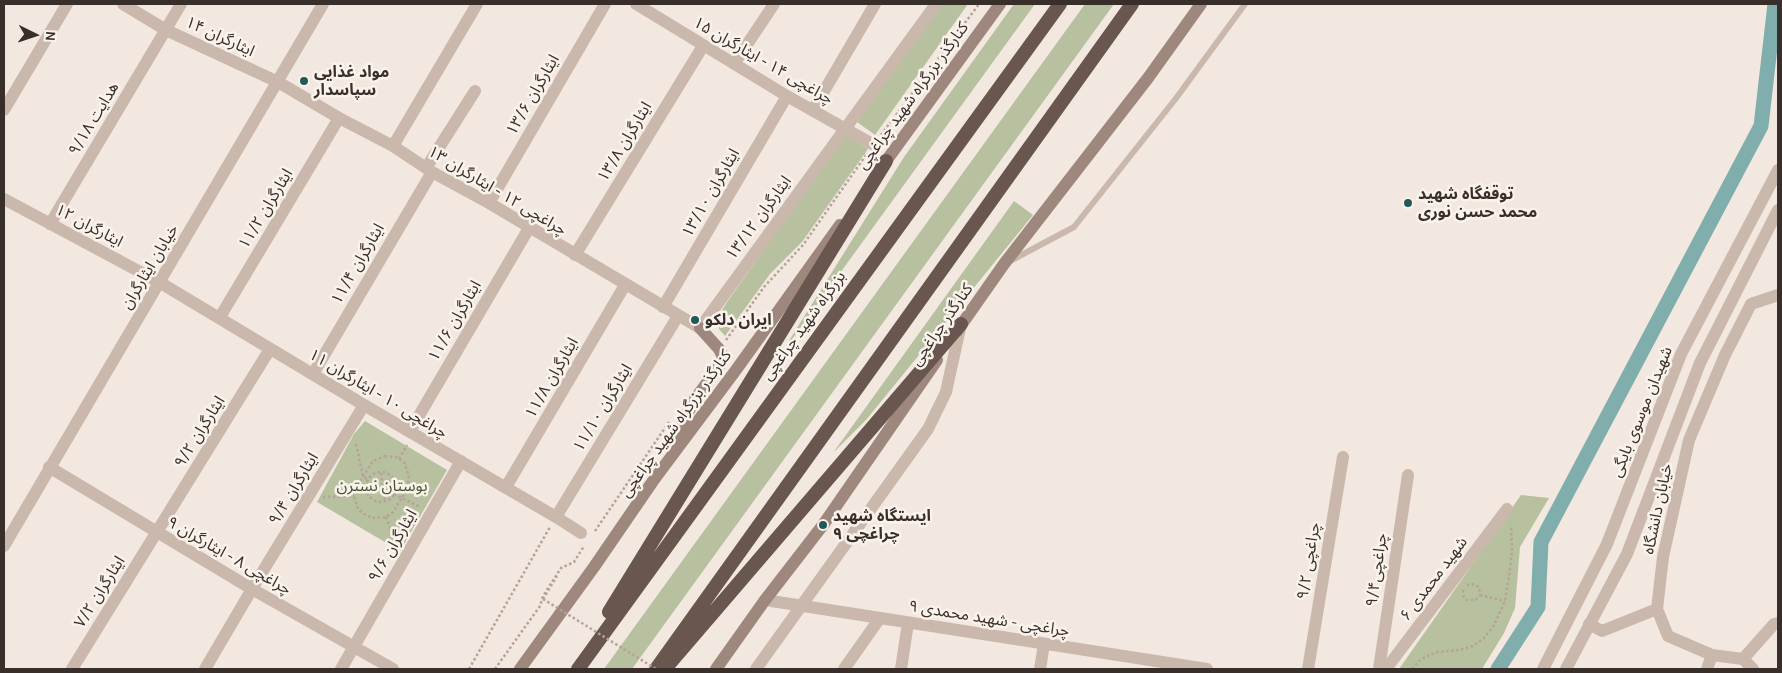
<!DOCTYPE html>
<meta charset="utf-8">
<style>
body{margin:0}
#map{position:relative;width:1782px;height:673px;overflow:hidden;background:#f2e8e0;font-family:Karla,sans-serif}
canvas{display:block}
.frame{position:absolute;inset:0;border:5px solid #382e2a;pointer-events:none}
.north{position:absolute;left:10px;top:10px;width:50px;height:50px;-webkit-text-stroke:4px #faf3ec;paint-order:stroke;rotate:94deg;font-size:14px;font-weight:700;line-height:20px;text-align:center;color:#382e2a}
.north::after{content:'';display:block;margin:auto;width:18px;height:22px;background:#382e2a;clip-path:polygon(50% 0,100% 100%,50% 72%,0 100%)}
</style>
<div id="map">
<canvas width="1782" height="673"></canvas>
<div class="frame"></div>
<div class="north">N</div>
</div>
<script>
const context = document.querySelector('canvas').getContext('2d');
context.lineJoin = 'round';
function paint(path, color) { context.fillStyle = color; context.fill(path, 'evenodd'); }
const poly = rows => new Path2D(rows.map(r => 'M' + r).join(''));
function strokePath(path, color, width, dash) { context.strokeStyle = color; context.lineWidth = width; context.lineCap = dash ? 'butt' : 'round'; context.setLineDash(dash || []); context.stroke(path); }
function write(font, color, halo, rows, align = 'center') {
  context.font = font + ' Karla,"Noto Sans Arabic",sans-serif'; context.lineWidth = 5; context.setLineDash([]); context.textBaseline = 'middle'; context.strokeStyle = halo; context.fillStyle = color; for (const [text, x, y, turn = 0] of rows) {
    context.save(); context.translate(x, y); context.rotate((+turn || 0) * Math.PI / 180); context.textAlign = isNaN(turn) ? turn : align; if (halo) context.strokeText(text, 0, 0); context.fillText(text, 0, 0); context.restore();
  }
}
paint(poly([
 [941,4,968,4,875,135,857,122],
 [1014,4,1035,4,777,360,904,157],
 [1085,4,1114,4,632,669,604,669],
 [846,134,868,149,802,242,770,274,725,336,719,329,718,317,727,302],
 [1014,201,1033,215,866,420,833,453],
 [365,421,447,470,400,551,317,502,354,434],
 [1521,495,1549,498,1520,547,1515,608,1504,633,1482,669,1399,669]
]), '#b7c1a0');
strokePath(poly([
 [1498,669,1538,607,1541,542,1761,126,1775,4]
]), '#80aead', 15);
strokePath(poly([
 [881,135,979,4],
 [726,340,764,287,803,245,866,155],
 [356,444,363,476,368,480],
 [385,456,396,457,404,462,409,476,408,484,406,491,393,512,386,517,372,518,364,514,358,509,354,496,355,489,373,461,385,456],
 [399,459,407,445],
 '366 487a15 15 0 1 1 30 0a15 15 0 1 1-30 0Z',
 [381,473,385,502],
 [367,489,396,485],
 [394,494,420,507],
 [323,497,354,496],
 [386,517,397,546],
 [595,531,669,422],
 [1463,590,1464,597,1467,600,1475,600,1478,598,1480,595,1479,587,1472,584,1467,585],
 [1480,595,1505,601],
 [543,599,557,576],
 [469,669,550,527],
 [495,669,540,606,543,596,561,568,574,562,584,546],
 [1412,669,1420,660,1429,655,1438,652,1459,650,1473,646,1483,639,1493,627,1505,601,1509,577,1512,550,1511,525]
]), '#b6a296', 2.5, [2.5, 2.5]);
strokePath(poly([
 [1012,260,1074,227,1177,97,1245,4]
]), '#cab8ac', 6);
strokePath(poly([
 [123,4,166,30,278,82,339,118,393,146,432,172,489,203,700,328,936,4],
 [636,4,787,96,874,145],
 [734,64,774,4],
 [4,110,67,4],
 [813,110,875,4],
 [393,146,477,4],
 [426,168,475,91],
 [4,199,159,282,364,405,556,517,581,533],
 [489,203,605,4],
 [50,224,181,4],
 [575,255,703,46],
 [1778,295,1751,304,1725,355,1689,440,1663,557,1657,609,1668,636,1712,655,1743,659,1774,624,1778,623],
 [663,307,787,96],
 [220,317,339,118],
 [313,374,432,172],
 [410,431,529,228],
 [49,467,252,589,393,669],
 [506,487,625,285],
 [556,517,678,316],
 [765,600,1207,669],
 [1589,624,1602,631,1657,609],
 [1743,659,1753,669],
 [72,669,270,349],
 [205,669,252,589,364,405],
 [341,669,461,461],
 [756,669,928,429,946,392,961,324],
 [844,669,880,618],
 [901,669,908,623],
 [1040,669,1044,644],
 [1308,669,1343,457],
 [1379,669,1408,475],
 [1386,669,1507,509],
 [1707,669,1712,655]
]), '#cab8ac', 12);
strokePath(poly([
 [4,546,323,4],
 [1543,669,1607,544,1681,354,1778,170],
 [1566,669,1627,554,1700,363,1778,210]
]), '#cab8ac', 12);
strokePath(poly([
 [881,168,1000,4],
 [957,331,1004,264,1148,78,1201,4],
 [678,443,684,420,695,399,720,365,723,357,719,349,700,328],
 [520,669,594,567,653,481,736,370,840,225],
 [716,669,765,600,823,525,937,360]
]), '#9e877d', 12);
strokePath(poly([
 [609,612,886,161],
 [670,663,961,324],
 [578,669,1060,4],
 [656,669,1132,4]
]), '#69564f', 14);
strokePath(poly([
 [543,599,656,669]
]), '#b6a296', 2.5, [2.5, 2.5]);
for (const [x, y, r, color] of [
 [304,81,5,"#215858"],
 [1408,203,5,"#215858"],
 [695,320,5,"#215858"],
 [823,525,5,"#215858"]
]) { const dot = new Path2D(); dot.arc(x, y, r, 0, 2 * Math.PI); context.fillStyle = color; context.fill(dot); strokePath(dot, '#faf3ec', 2); }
write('16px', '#382e2a', '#faf3ec', [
 ["ایثارگران ۱۴",220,37,25],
 ["چراغچی ۱۴ - ایثارگران ۱۵",763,61,30],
 ["ایثارگران ۱۳/۶",533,95,-60],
 ["کنارگذر بزرگراه شهید چراغچی",913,96,-54],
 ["هدایت ۹/۱۸",94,119,-59],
 ["ایثارگران ۱۳/۸",625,142,-59],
 ["چراغچی ۱۲ - ایثارگران ۱۳",497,191,31],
 ["ایثارگران ۱۳/۱۰",711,193,-60],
 ["ایثارگران ۱۱/۲",266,209,-59],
 ["ایثارگران ۱۳/۱۲",759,218,-54],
 ["ایثارگران ۱۲",89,226,28],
 ["ایثارگران ۱۱/۴",358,264,-60],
 ["خیابان ایثارگران",150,267,-59],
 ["ایثارگران ۱۱/۶",455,321,-60],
 ["کنارگذر چراغچی",942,325,-55],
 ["بزرگراه شهید چراغچی",804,326,-54],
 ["ایثارگران ۱۱/۸",552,378,-60],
 ["چراغچی ۱۰ - ایثارگران ۱۱",378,394,31],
 ["ایثارگران ۱۱/۱۰",603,408,-59],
 ["شهیدان موسوی بایگی",1642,412,-68],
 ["کنارگذر بزرگراه شهید چراغچی",676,424,-54],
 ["ایثارگران ۹/۲",200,432,-58],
 ["ایثارگران ۹/۴",294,489,-59],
 ["خیابان دانشگاه",1658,509,-78],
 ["ایثارگران ۹/۶",393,546,-60],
 ["چراغچی ۸ - ایثارگران ۹",229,556,30],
 ["۹/۲ چراغچی",1309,561,-81],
 ["۹/۴چراغچی",1377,570,-82],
 ["شهید محمدی ۶",1434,579,-53],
 ["ایثارگران ۷/۲",100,592,-58],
 ["۹ چراغچی - شهید محمدی",989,619,9]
]);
write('bold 16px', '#382e2a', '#faf3ec', [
 ["مواد غذایی",314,72],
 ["سپاسدار",314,90],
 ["توقفگاه شهید",1418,194],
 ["محمد حسن نوری",1418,212],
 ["ایران دلکو",705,320],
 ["ایستگاه شهید",833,516],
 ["چراغچی ۹",833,534]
], 'left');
write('16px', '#4a552f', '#faf3ec', [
 ["بوستان نسترن",382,486]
]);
</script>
